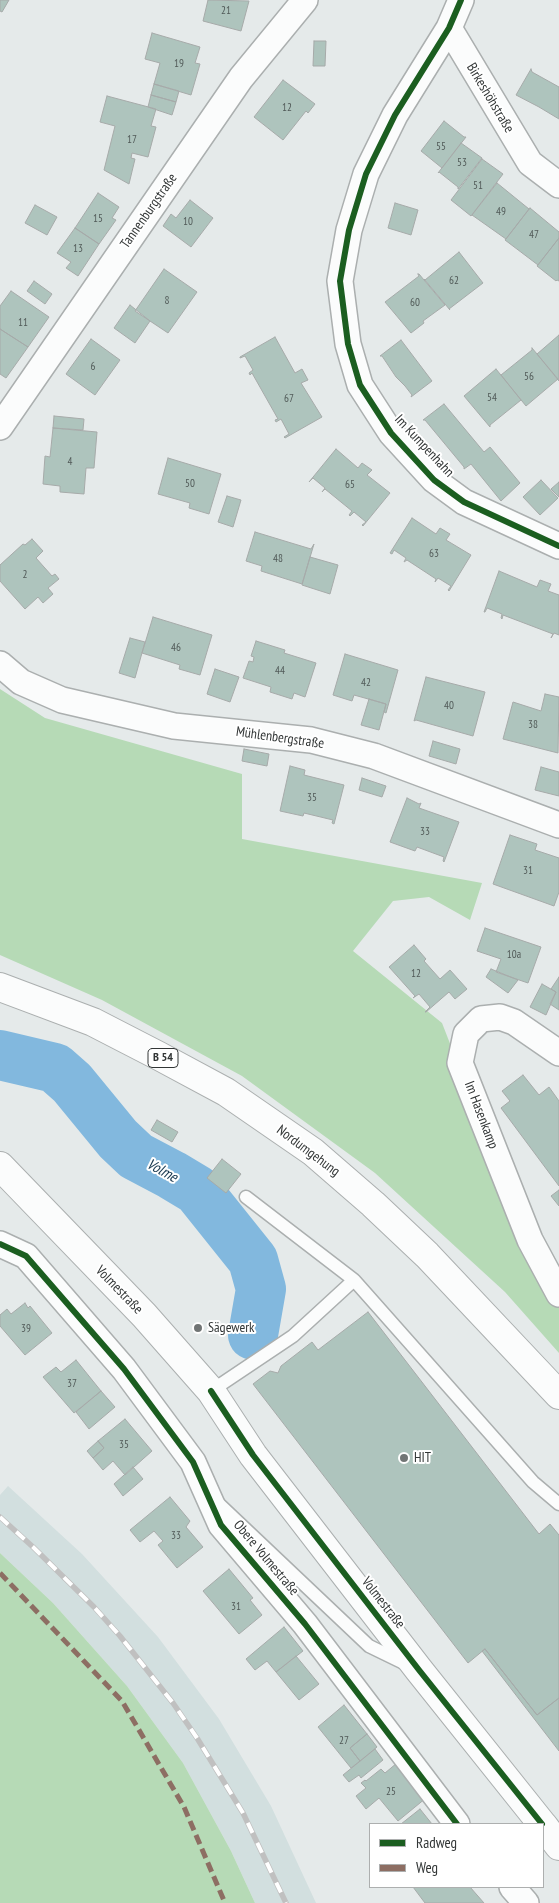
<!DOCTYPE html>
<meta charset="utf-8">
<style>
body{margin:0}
#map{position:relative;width:559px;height:1903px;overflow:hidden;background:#e5eaea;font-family:"PT Sans Narrow",sans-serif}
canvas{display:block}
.legend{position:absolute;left:369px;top:1823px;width:175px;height:65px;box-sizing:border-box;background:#fff;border:1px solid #adafaf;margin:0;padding:6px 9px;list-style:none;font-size:15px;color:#323636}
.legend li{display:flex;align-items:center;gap:10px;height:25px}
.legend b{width:25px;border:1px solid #adafaf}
</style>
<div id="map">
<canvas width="559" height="1903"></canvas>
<ul class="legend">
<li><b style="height:6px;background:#1b5e20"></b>Radweg</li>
<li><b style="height:6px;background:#8d6e63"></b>Weg</li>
</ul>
</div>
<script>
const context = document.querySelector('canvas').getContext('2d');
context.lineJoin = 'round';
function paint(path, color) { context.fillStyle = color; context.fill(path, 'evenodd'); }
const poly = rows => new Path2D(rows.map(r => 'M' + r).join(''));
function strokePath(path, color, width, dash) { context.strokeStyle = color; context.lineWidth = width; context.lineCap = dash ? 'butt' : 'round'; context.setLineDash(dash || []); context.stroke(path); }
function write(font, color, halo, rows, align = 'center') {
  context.font = font + ' "PT Sans Narrow",sans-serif'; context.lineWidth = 4; context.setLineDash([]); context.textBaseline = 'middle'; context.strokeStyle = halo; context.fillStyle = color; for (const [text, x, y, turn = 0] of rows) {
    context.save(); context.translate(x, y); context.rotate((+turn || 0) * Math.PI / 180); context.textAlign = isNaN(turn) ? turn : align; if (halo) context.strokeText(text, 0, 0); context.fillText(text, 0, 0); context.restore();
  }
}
paint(poly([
 [8,1486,82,1554,158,1637,219,1719,271,1806,316,1903,255,1903,231,1851,183,1763,127,1686,53,1603,0,1553,0,1495]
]), '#d2dfdf');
paint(poly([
 [0,689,45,718,242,774,242,839,482,883,470,920,429,897,393,901,353,951,442,1023,479,1118,529,1261,559,1307,559,1353,505,1292,375,1173,242,1076,102,1000,0,955],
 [0,1553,53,1603,127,1686,183,1763,231,1851,255,1903,0,1903]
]), '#b6dab6');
strokePath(poly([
 [0,1055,55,1068,72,1083,118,1139,136,1156,172,1175,197,1190,253,1260,261,1289,253,1335]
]), '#82b8de', 50);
const building = poly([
 [0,0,9,0,2,12,0,11,0,0],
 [208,0,249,1,241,31,203,21,208,0],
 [152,33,200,47,195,63,200,64,191,95,154,84,160,63,145,59,152,33],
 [314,41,326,41,325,66,313,66,314,41],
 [531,69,532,72,559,87,559,119,539,107,516,95,531,69],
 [283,80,315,104,308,113,306,111,283,140,254,117,283,80],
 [154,84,179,91,176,102,151,95,154,84],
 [151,95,176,102,172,115,148,107,151,95],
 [107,96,156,109,151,126,156,127,148,157,132,153,131,158,135,159,129,184,104,170,115,126,100,122,107,96],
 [444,121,464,137,466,137,442,168,421,151,444,121],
 [461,143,482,158,458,189,458,187,439,172,438,173,461,143],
 [482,159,503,174,471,216,451,200,482,159],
 [497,183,529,209,506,239,472,215,497,183],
 [98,193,119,207,112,218,116,220,99,244,75,228,98,193],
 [190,200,213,218,191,247,163,226,171,214,176,218,190,200],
 [395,203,418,210,411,235,388,228,395,203],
 [35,205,57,217,47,235,25,223,35,205],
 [530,208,559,232,559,238,538,265,505,240,530,208],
 [75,228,99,244,78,276,66,268,71,262,57,253,75,228],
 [559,238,559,281,557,280,556,281,537,266,559,238],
 [459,252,483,283,449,309,450,310,424,279,425,280,459,252],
 [164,269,197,292,168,333,135,311,164,269],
 [418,274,419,274,445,305,423,321,424,323,411,333,385,302,419,276,418,274],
 [34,281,52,294,45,304,27,291,34,281],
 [11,291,49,317,28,347,0,329,0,306,11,291],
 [130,305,150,321,135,343,114,328,130,305],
 [0,329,28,347,6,378,0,374,0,329],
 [559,335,559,381,537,354,559,335],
 [275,337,295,373,302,369,308,380,301,383,322,417,285,438,284,437,289,434,281,419,276,422,275,420,278,419,252,373,250,375,249,373,253,370,245,356,240,358,240,357,275,337],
 [91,339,120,360,95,395,66,374,91,339],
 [401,340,432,381,411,397,412,395,405,386,396,377,382,356,380,356,401,340],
 [532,348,558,379,526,406,501,375,532,350,532,348],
 [496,369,521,400,490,425,490,427,464,396,496,369],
 [444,404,484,452,490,447,520,483,501,501,471,464,464,469,464,467,425,420,423,420,444,404],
 [54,416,84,419,83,430,53,428,54,416],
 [53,428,97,432,94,468,86,468,84,494,60,492,60,486,43,484,45,456,50,457,53,428],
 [336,449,358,468,362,463,372,470,367,475,390,493,363,526,362,525,366,522,354,512,350,516,349,515,352,511,325,489,322,492,325,488,313,478,309,482,336,449],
 [168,458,221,474,209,514,189,508,190,503,158,494,168,458],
 [541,480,558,498,540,515,523,497,541,480],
 [559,482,559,497,551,489,559,482],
 [227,496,241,500,233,527,218,522,227,496],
 [412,518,436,534,440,528,450,534,446,540,471,555,449,591,448,590,451,586,438,578,435,582,436,579,407,560,404,562,406,558,394,550,392,554,390,553,412,518],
 [255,532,311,549,314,544,302,584,261,571,262,566,246,561,255,532],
 [32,539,43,551,36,558,52,576,55,574,59,579,48,588,53,594,43,603,38,597,25,609,0,581,0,565,23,544,25,545,32,539],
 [310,557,338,565,330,594,302,585,310,557],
 [499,571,537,587,540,580,551,584,548,591,559,595,559,635,554,633,551,638,553,634,503,615,502,619,501,618,502,614,487,608,485,612,484,612,499,571],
 [153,617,212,635,200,675,179,669,180,665,142,653,153,617],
 [130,638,145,642,135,678,119,673,130,638],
 [256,641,285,650,284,653,316,663,305,697,294,693,292,699,270,692,271,687,243,678,249,661,253,662,254,657,251,656,256,641],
 [345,654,398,670,386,713,384,712,386,704,354,695,352,701,333,695,345,654],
 [215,669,239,677,230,702,207,694,215,669],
 [426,677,485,692,473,736,416,720,414,721,426,677],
 [545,694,559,697,558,753,503,739,513,702,541,711,545,694],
 [369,699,386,704,379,730,361,725,369,699],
 [433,741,460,749,456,764,429,756,433,741],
 [244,749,269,754,267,766,242,761,244,749],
 [290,766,305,770,304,775,344,785,334,824,332,823,333,820,304,813,303,816,280,811,290,766],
 [541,767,559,772,559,796,535,790,541,767],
 [362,778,386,786,382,797,359,790,362,778],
 [407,798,419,804,421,803,419,808,459,822,444,862,443,861,444,857,417,847,415,851,390,842,407,798],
 [510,835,537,844,535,850,559,858,559,892,554,906,493,884,510,835],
 [485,928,541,947,528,983,496,972,501,959,477,951,485,928],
 [414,945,426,959,424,961,440,979,450,970,467,989,455,999,449,992,426,1012,425,1012,430,1007,419,994,413,998,415,996,389,967,414,945],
 [491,969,518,980,508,993,486,977,491,969],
 [559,977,559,1010,550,1004,556,992,551,989,559,977],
 [542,984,556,992,546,1015,530,1007,542,984],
 [523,1075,539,1095,549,1087,559,1101,559,1186,501,1108,510,1101,502,1091,523,1075],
 [157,1120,178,1132,172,1142,151,1130,157,1120],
 [222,1159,241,1174,226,1193,207,1178,222,1159],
 [559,1190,559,1206,551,1196,559,1190],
 [25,1303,28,1308,30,1306,52,1333,25,1355,0,1326,0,1315,7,1309,11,1314,25,1303],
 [368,1312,539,1534,550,1524,559,1535,559,1698,537,1715,485,1649,468,1663,253,1384,270,1371,278,1373,281,1366,312,1342,318,1350,368,1312],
 [76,1360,101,1391,74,1413,43,1377,56,1367,61,1372,76,1360],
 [101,1391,115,1407,89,1429,76,1412,101,1391],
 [125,1419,152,1451,125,1475,113,1461,103,1470,93,1458,104,1448,98,1441,125,1419],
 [98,1441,104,1448,93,1458,87,1451,98,1441],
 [133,1467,143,1479,123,1496,114,1484,133,1467],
 [170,1497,190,1521,186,1527,203,1547,177,1568,158,1545,163,1541,154,1531,140,1542,130,1530,170,1497],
 [229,1569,253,1598,250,1600,262,1615,239,1634,203,1591,229,1569],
 [284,1627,303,1651,276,1672,267,1661,255,1670,246,1659,284,1627],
 [485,1649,537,1715,559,1698,559,1751,482,1651,485,1649],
 [296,1656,319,1684,299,1700,276,1672,296,1656],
 [344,1705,367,1734,350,1748,360,1761,351,1768,318,1727,344,1705],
 [367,1734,377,1747,360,1761,350,1748,367,1734],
 [375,1749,383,1760,361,1778,359,1775,349,1782,343,1775,375,1749],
 [397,1763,426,1798,398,1821,379,1798,366,1809,356,1796,366,1788,361,1783,365,1780,366,1781,381,1769,385,1773,397,1763],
 [420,1809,432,1824,401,1824,420,1809],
 [413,1887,470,1887,484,1903,425,1903,413,1887]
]);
paint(building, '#aec4bd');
strokePath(building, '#a6aaa9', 1);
const lane = poly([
 [246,1197,354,1280],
 [211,1391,293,1336,354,1280,533,1482,559,1504],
 [219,1504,369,1646,406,1664]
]);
const street = poly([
 [461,0,449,28,395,115,366,174,349,230,340,281,348,344,360,385,391,433,434,480,464,502,559,546],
 [449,28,530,163,559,185],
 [0,427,241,78,305,0],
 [0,664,21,682,62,700,174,726,311,740,374,756,559,825],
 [559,1053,514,1022,500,1017,481,1019,466,1034,460,1063,530,1240,559,1294],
 [0,1244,26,1256,124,1369,193,1462,221,1525,305,1624,457,1824],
 [512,1887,526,1903]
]);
const secondary = poly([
 [0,1166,144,1315,211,1391,253,1455,419,1670,542,1824],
 [543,1825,559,1846]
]);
const primary = poly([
 [0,987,93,1022,159,1056,226,1092,313,1152,373,1204,427,1255,559,1395]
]);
strokePath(lane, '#abafaf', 15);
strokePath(street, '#abafaf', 28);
strokePath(secondary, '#abafaf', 30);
strokePath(primary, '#abafaf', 30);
strokePath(lane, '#fbfcfc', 12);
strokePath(street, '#fbfcfc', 25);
strokePath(secondary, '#fbfcfc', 28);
strokePath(primary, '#fbfcfc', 28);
const rail = poly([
 [0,1517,33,1547,94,1607,120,1636,173,1703,197,1738,243,1813,286,1903]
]);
strokePath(rail, '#c0c0c0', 5.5);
strokePath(rail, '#fff', 4, [11]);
strokePath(poly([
 [0,1573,122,1701,184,1807,225,1903]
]), '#8d6e63', 5, [10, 5]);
strokePath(poly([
 [461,0,449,28,395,115,366,174,349,230,340,281,348,344,360,385,391,433,434,480,464,502,559,546],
 [0,1244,26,1256,124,1369,193,1462,221,1525,305,1624,457,1824],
 [211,1391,253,1455,419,1670,542,1824]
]), '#1b5e20', 6);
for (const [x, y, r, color] of [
 [198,1328,5,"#717575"],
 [404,1458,5,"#717575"]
]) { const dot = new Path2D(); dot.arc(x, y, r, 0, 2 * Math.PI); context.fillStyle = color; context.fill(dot); strokePath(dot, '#fff', 2); }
write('11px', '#515a58', null, [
 ["21",226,11],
 ["19",179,64],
 ["12",287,108],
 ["17",132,140],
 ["55",441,147],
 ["53",462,163],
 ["51",478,186],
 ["49",501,212],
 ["15",98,219],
 ["10",188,222],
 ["47",534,235],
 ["13",78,249],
 ["62",454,281],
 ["8",167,301],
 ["60",415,303],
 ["11",23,323],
 ["6",93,367],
 ["56",529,377],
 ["54",492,398],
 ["67",289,399],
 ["4",70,462],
 ["50",190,484],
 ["65",350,485],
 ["63",434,554],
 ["48",278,559],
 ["2",25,575],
 ["46",176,648],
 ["44",280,671],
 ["42",366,683],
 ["40",449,706],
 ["38",533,725],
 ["35",312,798],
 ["33",425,832],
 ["31",528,871],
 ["10a",514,955],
 ["12",416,974],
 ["39",26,1329],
 ["37",72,1384],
 ["35",124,1445],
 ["33",176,1536],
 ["31",236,1607],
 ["27",344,1741],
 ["25",391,1792]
]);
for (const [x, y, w] of [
 [163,1058,30]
]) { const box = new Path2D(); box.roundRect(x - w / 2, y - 9.5, w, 19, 4); context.fillStyle = '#fff'; context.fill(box); strokePath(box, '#323636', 1); }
write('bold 12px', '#323636', null, [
 ["B 54",163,1058]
]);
write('14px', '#323636', '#fff', [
 ["Birkeshöhstraße",490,98,59],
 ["Tannenburgstraße",149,211,-55],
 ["Im Kumpenhahn",424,446,47],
 ["Mühlenbergstraße",280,738,8],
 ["Im Hasenkamp",481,1115,69],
 ["Nordumgehung",308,1151,37],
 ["Volmestraße",119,1290,46],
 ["Obere Volmestraße",266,1558,50],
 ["Volmestraße",383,1603,52]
]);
write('14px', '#323636', '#fff', [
 ["Sägewerk",208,1328],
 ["HIT",414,1458]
], 'left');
write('italic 15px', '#17374e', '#fff', [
 ["Volme",162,1171,29]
]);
</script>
